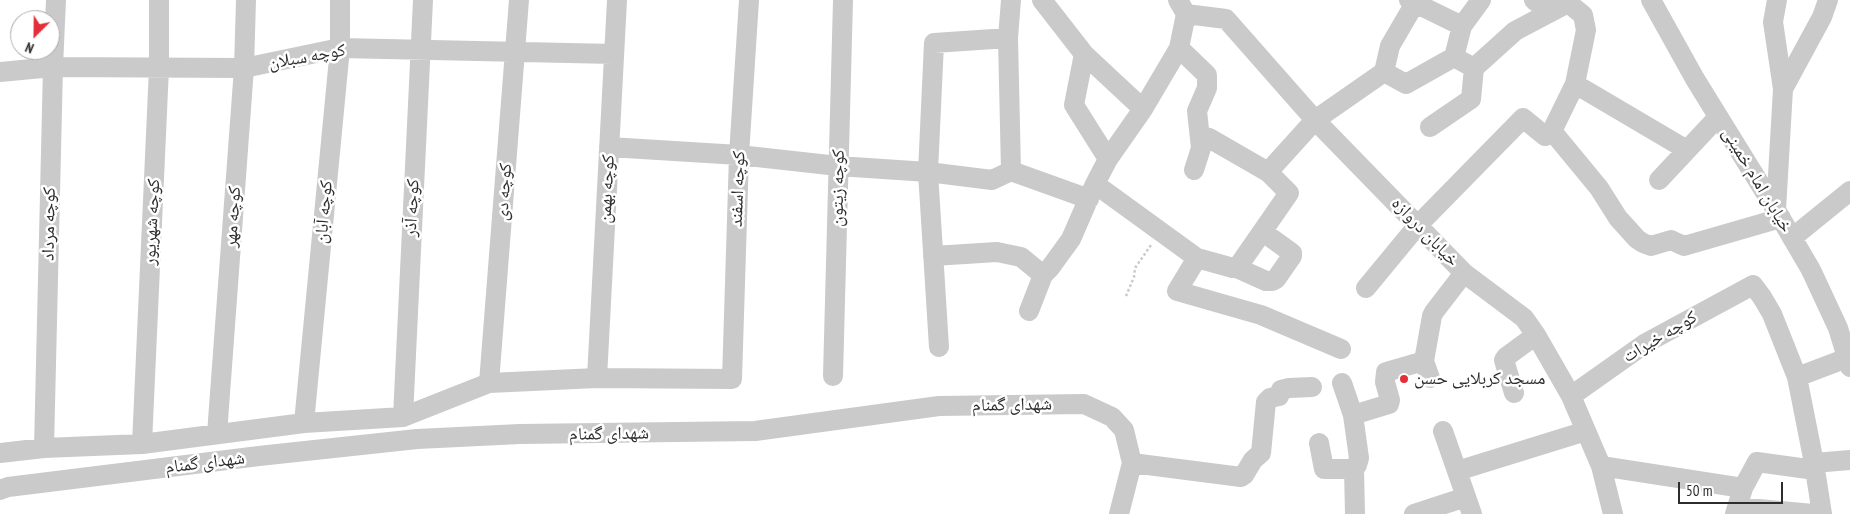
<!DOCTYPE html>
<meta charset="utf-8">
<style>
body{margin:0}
#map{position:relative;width:1850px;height:514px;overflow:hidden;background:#fff;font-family:"PT Sans Narrow",sans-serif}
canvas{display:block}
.north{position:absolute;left:10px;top:10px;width:50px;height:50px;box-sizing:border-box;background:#fff;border:1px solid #ababab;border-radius:50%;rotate:203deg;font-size:14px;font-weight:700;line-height:20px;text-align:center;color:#2d2d2d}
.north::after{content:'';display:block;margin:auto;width:18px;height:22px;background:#e42f3a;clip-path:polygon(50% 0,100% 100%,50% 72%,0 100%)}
.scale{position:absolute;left:1678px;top:482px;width:105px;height:22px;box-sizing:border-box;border:2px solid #2d2d2d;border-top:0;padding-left:6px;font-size:15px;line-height:18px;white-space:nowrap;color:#2d2d2d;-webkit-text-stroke:4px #fff;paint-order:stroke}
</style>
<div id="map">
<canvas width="1850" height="514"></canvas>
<div class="north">N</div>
<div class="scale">50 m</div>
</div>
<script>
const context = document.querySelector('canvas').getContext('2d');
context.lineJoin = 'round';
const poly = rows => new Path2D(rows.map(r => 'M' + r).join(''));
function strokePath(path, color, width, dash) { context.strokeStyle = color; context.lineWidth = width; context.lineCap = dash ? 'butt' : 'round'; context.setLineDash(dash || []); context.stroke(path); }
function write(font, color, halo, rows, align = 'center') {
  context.font = font + ' "PT Sans Narrow","Noto Naskh Arabic",sans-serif'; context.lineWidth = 5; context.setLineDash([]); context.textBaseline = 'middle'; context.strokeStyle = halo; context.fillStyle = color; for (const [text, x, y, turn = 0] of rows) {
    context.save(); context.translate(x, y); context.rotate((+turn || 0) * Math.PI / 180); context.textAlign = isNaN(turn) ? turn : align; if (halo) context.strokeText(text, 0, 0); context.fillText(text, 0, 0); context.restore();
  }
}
strokePath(poly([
 [1126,296,1134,277,1135,268,1151,245]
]), '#cacaca', 2.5, [2.5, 2.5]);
strokePath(poly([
 [1011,0,1008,38,1011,171],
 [1042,0,1084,54,1143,109],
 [1178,0,1186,14,1226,19,1315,120,1464,273,1524,318,1536,335,1571,396,1601,466,1613,514],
 [1409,0,1462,26],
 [1534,0,1541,5,1565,3],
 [1651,0,1695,79,1776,210,1811,270,1838,328,1850,367],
 [1179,48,1207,75,1207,88,1197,111,1201,148,1194,170],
 [1084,54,1074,105,1108,159],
 [1454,57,1462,26,1481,0],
 [0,72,53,67,244,68,340,48,614,54],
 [1384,72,1390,46,1415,3],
 [1575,84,1687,150],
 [1783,89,1822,17,1828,0],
 [1430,127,1471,99,1474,68],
 [1552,131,1599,188,1618,218,1637,239,1643,243,1651,246,1671,240,1684,246,1781,218],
 [609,147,739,155,838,166,928,172,992,180,1011,171,1089,199],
 [1268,172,1315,120,1384,72,1406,84,1454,57,1474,68,1515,31,1568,3],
 [1659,180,1718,117],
 [1095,184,1197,258,1233,268,1237,268,1289,193,1268,172,1209,138,1205,137,1200,139],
 [1776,210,1783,89,1773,22,1777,0],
 [1792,238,1850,191],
 [933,256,997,252,1021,257,1043,275],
 [1197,258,1177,291,1261,315,1341,349],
 [1237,268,1266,281,1272,281,1276,279,1292,256,1292,253,1263,232],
 [1366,288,1418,225,1523,118,1545,136,1552,131,1575,84,1586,30,1583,15,1568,3],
 [1029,311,1043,275,1050,268,1071,239,1095,184,1108,159,1143,109,1179,48,1186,14],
 [939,347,928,172,934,43,1008,38],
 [833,376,843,0],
 [1797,377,1847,358,1850,354],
 [597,378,617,0],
 [1430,378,1424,361,1432,316,1434,312,1464,273],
 [489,383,519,0],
 [1342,383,1353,415,1359,458,1357,465,1354,469,1355,514],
 [1514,393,1504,360,1506,357,1536,335],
 [1571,396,1646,343,1753,285,1762,297,1772,314,1797,377,1814,463,1822,514],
 [1353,415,1389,404,1390,400,1385,382,1386,372,1424,361],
 [403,417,423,0],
 [304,423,340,48,340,0],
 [1443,431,1472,514],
 [217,434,244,68,246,0],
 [1319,443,1324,469,1354,469],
 [142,444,159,68,159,0],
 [44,448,53,67,56,0],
 [0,453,44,448,142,444,304,423,403,417,489,383,597,378,732,379,739,155,749,0],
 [1132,463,1241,477,1244,475,1253,460,1261,453,1266,402,1270,398,1279,396,1281,390,1289,388,1312,387],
 [1814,463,1850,460],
 [1601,466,1743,488],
 [1457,471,1586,431],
 [0,490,8,487,259,456,417,439,520,434,755,431,939,406,1084,404,1112,417,1124,430,1132,463,1119,514],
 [1737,507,1813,514],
 [1414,514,1466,497],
 [1735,514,1743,488,1757,462,1815,470]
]), '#cacaca', 20);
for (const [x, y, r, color] of [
 [1404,379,5,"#e42f3a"]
]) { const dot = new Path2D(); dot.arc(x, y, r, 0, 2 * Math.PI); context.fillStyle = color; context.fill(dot); strokePath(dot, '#fff', 2); }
write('18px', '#2d2d2d', '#fff', [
 ["کوچه سبلان",307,57,-10],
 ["خیابان امام خمینی",1757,180,59],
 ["کوچه زیتون",838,188,-89],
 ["کوچه بهمن",607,189,-87],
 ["کوچه اسفند",738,189,-88],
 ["کوچه دی",504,192,-86],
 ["کوچه آذر",412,208,-87],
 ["کوچه آبان",324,212,-85],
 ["کوچه مهر",233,217,-86],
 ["کوچه شهریور",152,222,-87],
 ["کوچه مرداد",49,224,-89],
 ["خیابان دروازه",1425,232,46],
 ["کوچه خیرات",1660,337,-31],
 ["شهدای گمنام",1012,405,-1],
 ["شهدای گمنام",609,434,-1],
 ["شهدای گمنام",205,463,-7]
]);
write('18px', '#2d2d2d', '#fff', [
 ["مسجد کربلایی حسن",1414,379]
], 'left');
</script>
